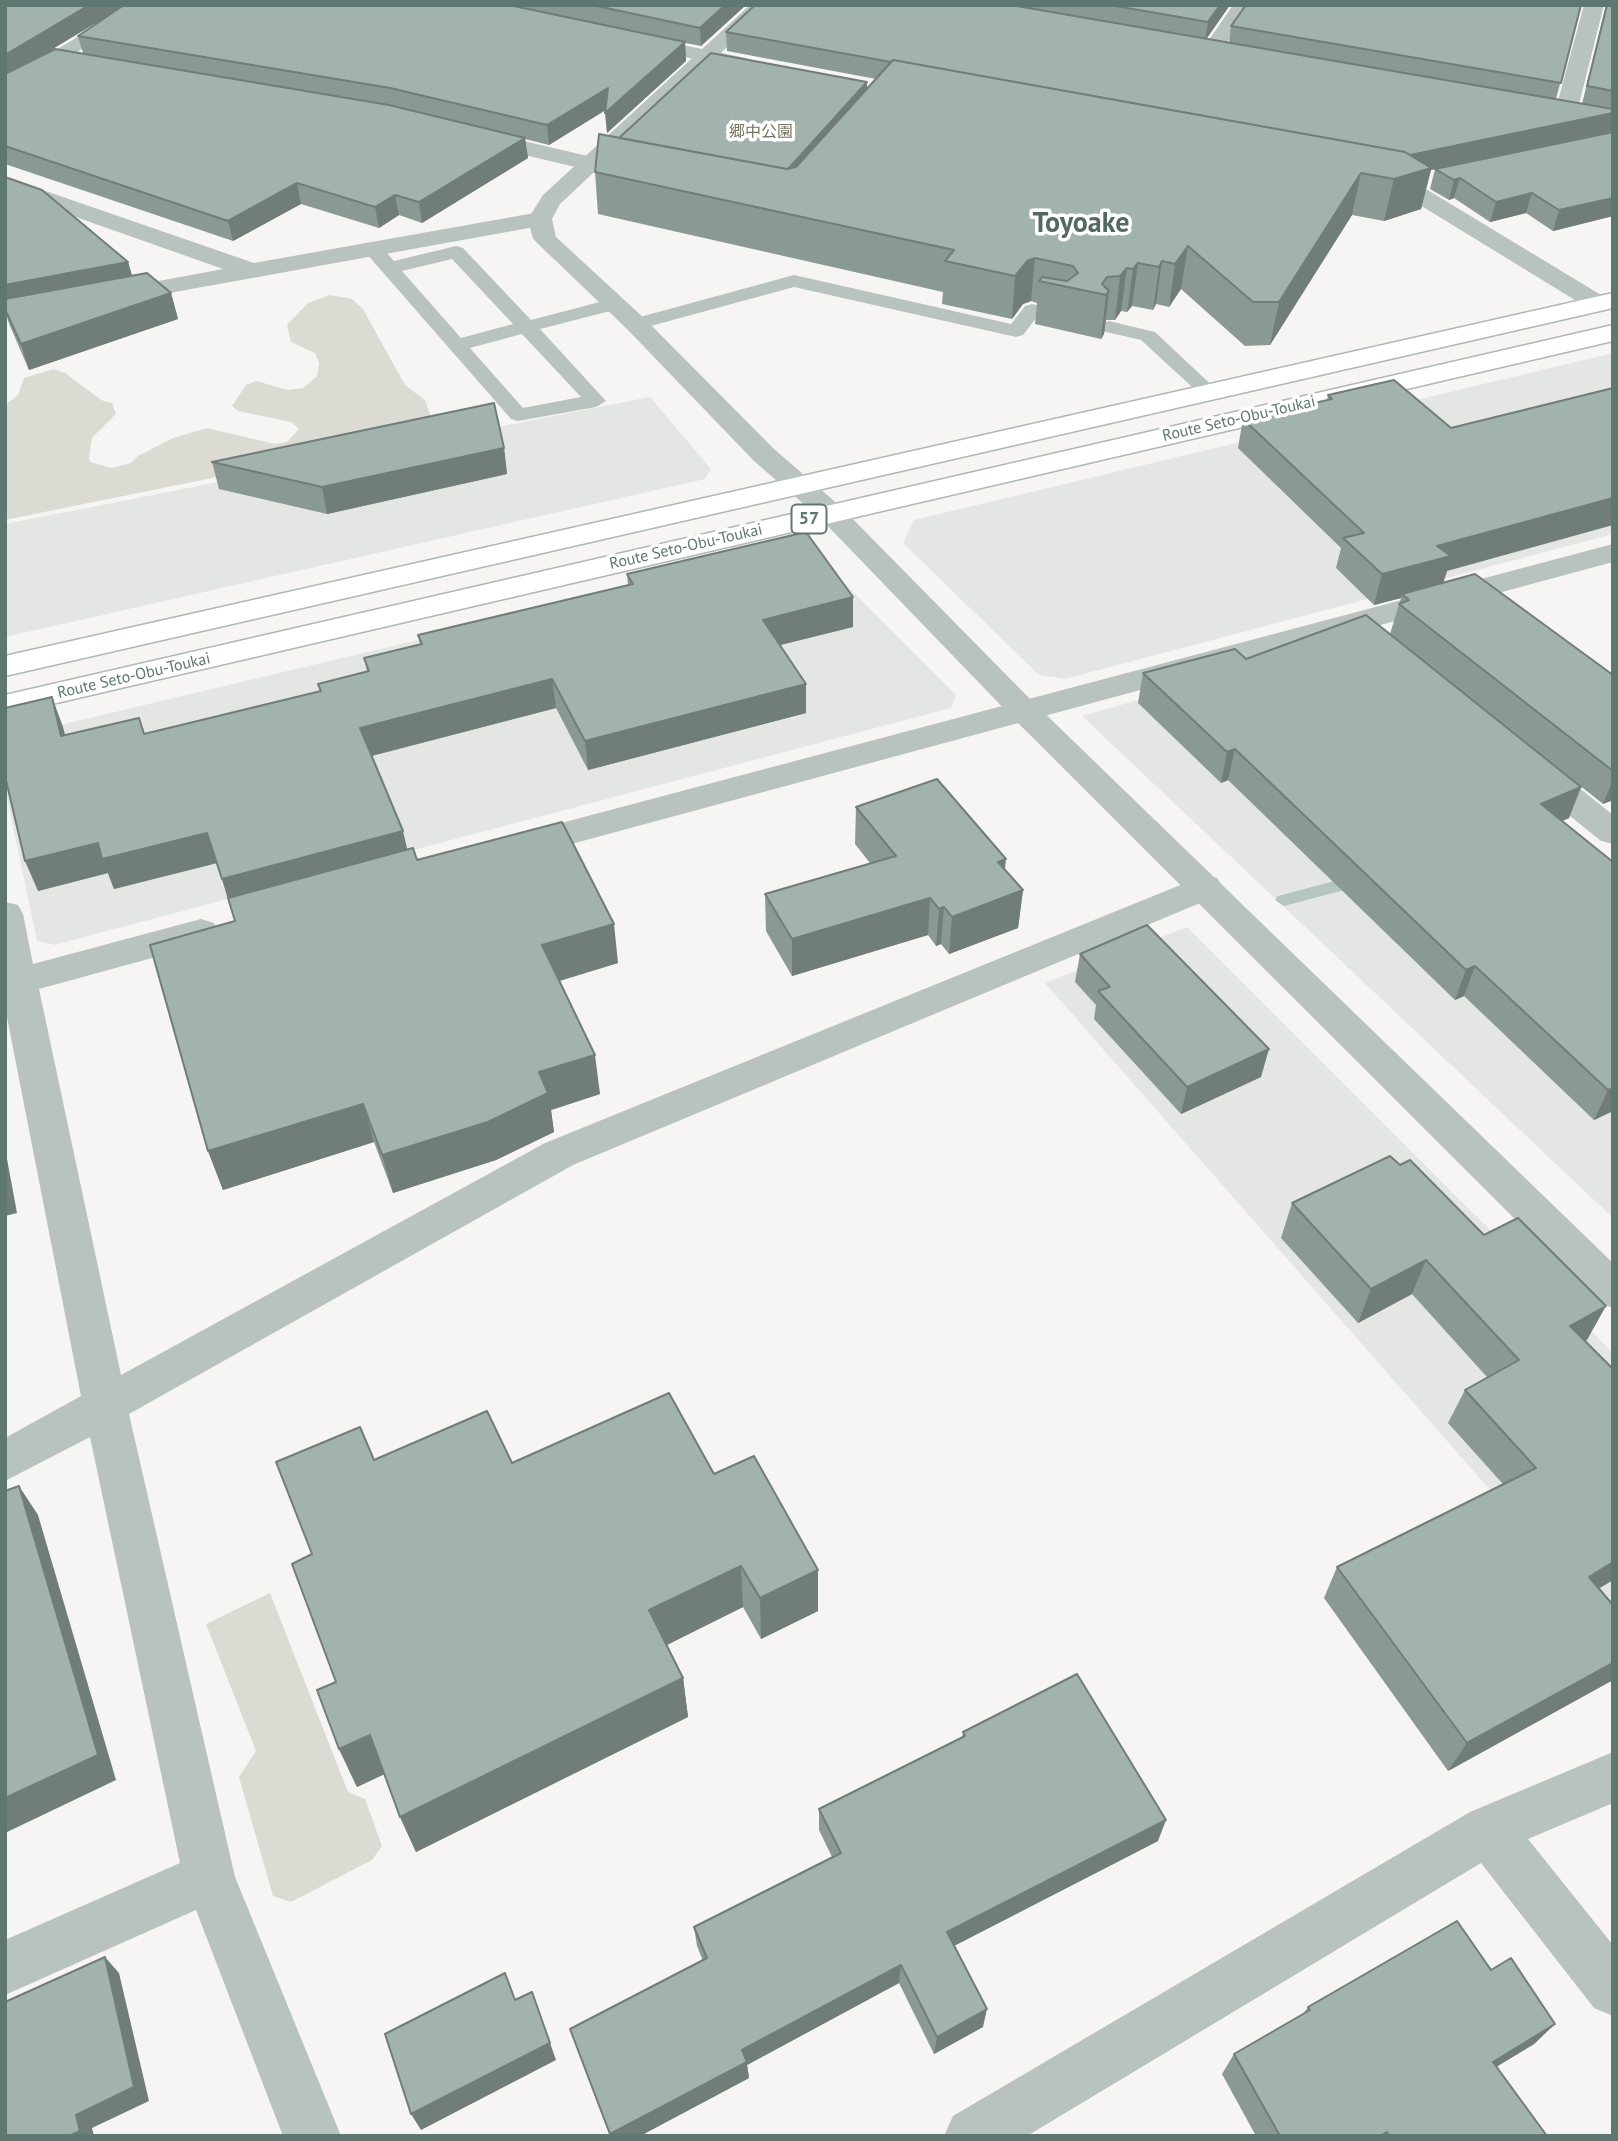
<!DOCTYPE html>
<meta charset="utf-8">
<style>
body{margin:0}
#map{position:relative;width:1618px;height:2141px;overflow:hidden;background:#f7f5f4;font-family:"PT Sans",sans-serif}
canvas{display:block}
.frame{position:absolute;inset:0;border:7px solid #5e7871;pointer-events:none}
</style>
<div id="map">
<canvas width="1618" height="2141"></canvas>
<div class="frame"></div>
</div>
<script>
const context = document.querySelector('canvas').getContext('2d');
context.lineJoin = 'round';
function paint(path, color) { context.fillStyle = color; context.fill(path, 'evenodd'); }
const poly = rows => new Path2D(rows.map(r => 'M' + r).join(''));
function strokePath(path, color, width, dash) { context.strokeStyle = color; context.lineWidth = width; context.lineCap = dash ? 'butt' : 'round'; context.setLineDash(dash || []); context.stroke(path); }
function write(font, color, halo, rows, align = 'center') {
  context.font = font + ' "PT Sans","Noto Sans JP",sans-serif'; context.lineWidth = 7; context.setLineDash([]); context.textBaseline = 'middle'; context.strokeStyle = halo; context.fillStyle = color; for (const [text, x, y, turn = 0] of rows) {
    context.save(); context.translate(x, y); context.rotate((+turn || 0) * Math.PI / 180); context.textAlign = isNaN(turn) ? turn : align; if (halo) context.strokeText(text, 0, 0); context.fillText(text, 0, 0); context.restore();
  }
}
paint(poly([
 [1613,353,1613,534,1065,679,1039,675,903,543,914,520],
 [650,397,711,469,705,479,5,637,5,524],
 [793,551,819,558,956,695,951,708,54,945,37,941,5,788,5,738],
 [1327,646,1359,651,1568,825,1438,858,1613,1014,1613,1218,1082,716],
 [1187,927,1613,1353,1613,1630,1045,983]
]), '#e4e6e4');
paint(poly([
 [330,295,352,299,363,309,405,385,425,400,431,417,380,444,5,520,5,405,18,395,24,378,53,369,65,373,101,400,112,403,116,414,92,438,89,458,90,462,112,468,131,463,138,456,173,438,207,428,275,444,287,442,299,429,291,422,238,411,232,406,246,385,256,381,288,390,303,388,317,376,319,363,315,353,291,342,287,325,308,303],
 [270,1593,348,1792,365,1799,382,1846,372,1860,291,1902,273,1896,239,1777,256,1751,206,1624]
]), '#dcdbd3');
paint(poly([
 [1361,874,1370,880,1367,884,1284,906,1275,900,1278,896,1361,874]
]), '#b5c6bf');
const primary = poly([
 [1613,293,1613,308,5,676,5,656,1613,293],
 [1613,325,1613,341,5,715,5,695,1613,325]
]);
strokePath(primary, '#afb8b6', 3);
paint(poly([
 [373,243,380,245,394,261,456,246,463,248,531,320,615,298,622,300,625,304,622,308,540,329,606,401,596,407,518,421,511,419,366,253,364,249,366,245,373,243],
 [452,259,513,324,461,338,402,271,452,259],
 [522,334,581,397,523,408,470,348,522,334],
 [794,275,1011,324,1025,306,1032,304,1068,312,1071,316,1061,322,1037,317,1023,335,1016,337,794,287,636,330,626,324,629,320,794,275],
 [1109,321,1155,332,1220,393,1217,397,1203,397,1141,340,1102,331,1099,327,1102,323,1109,321]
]), '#b8c2bf');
paint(poly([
 [130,5,154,5,5,96,5,81,130,5],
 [1233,5,1253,5,1219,54,1205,54,1202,50,1233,5],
 [1584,5,1604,5,1577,112,1566,118,1555,112,1584,5],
 [634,35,746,58,756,64,746,70,627,45,624,41,634,35],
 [477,130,596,158,599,163,588,170,469,142,466,137,477,130],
 [1377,174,1411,180,1606,298,1609,303,1606,308,1597,310,1588,308,1397,191,1369,186,1366,181,1369,176,1377,174],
 [5,177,254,263,540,212,548,214,552,219,548,224,540,226,114,303,105,301,102,296,105,291,223,269,5,192,5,177],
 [1613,544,1613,562,516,859,504,855,499,847,504,839,516,835,1613,544],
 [1535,759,1547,762,1613,815,1613,844,1601,841,1523,778,1518,770,1523,762,1535,759],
 [1205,875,1217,878,1223,887,1217,896,573,1165,129,1414,235,1877,341,2136,283,2136,196,1910,5,1995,5,1940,180,1863,90,1437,5,1481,5,1438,81,1396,5,1007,5,902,18,905,23,914,33,964,201,919,214,923,219,932,214,941,39,989,121,1375,545,1143,1205,875],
 [1613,1752,1613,1803,1528,1839,1613,1945,1613,2016,1594,2008,1481,1863,1027,2136,944,2136,953,2116,1470,1812,1613,1752]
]), '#b8c2bf');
paint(poly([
 [750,5,772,5,560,204,552,219,556,237,645,319,774,449,841,507,1034,703,1613,1263,1613,1308,1598,1302,1012,717,821,519,754,461,627,329,533,239,528,219,543,195,750,5]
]), '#b8c2bf');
paint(primary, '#fff');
paint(poly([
 [5,5,746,5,701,46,685,43,686,61,607,133,606,110,549,145,525,139,528,158,422,223,399,215,379,228,301,204,233,241,5,164],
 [111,14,78,36,83,53,44,54],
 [755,5,1230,5,1206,39,1229,43,1231,26,1581,5,1556,99,1582,104,1606,5,1613,5,1613,132,1431,170,1421,209,1384,221,1352,215,1270,345,1245,346,1181,289,1169,307,1156,304,1153,310,1132,306,1127,312,1121,311,1115,320,1106,320,1104,334,1101,339,1035,324,1037,303,1031,301,1023,304,1012,319,942,304,943,292,598,214,595,172,619,138,867,89,876,79,727,51,726,32],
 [1613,132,1613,216,1553,231,1526,213,1490,222,1454,198,1449,200,1430,189,1435,169],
 [5,177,128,262,132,276,171,293,178,319,29,370,10,326,5,311],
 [1394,380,1447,571,1443,583,1613,675,1613,800,1603,804,1390,634,1401,598,1374,605,1336,568,1341,548,1238,448,1243,419,1327,400,1328,395],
 [504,448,507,474,327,514,219,489,212,462],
 [627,574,853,627,780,645,806,684,806,713,588,770,556,708,372,756,407,850,417,860,618,963,560,981,600,1094,551,1110,554,1132,496,1160,393,1193,374,1142,223,1190,208,1151,235,921,217,863,114,889,108,873,38,891,52,697,65,736,144,734,320,692,318,684,367,671,364,658,420,644,418,635,628,586],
 [1246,659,1581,787,1569,818,1562,821,1613,862,1613,1111,1594,1120,1464,996,1455,1000,1228,780,1221,783,1138,703,1143,673],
 [856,807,1005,870,1023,890,1018,928,949,954,941,944,936,946,928,935,792,976,766,931,765,894,870,863,855,844],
 [1080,954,1261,1077,1181,1114,1094,1019,1096,1005,1075,982],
 [1390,1156,1587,1340,1585,1341,1613,1580,1599,1588,1613,1605,1613,1680,1448,1771,1324,1598,1337,1567,1503,1484,1448,1423,1465,1390,1487,1377,1412,1294,1358,1323,1281,1238,1292,1203],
 [374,1460,512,1463,714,1474,818,1611,761,1639,743,1607,666,1645,683,1678,688,1717,416,1852,400,1817,384,1774,357,1787,339,1749,336,1682,312,1554],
 [963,1732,1158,1841,954,1946,983,2027,934,2054,899,1983,747,2065,749,2078,640,2136,610,2136,576,2046,703,1961,697,1946,694,1927,832,1857,819,1830,819,1809,962,1738],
 [1491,1970,1555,2024,1534,2044,1496,2067,1547,2136,1256,2136,1222,2074,1234,2054,1303,2014,1308,2007]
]), '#8b9995');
paint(poly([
 [89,5,125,5,5,78,5,55],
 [725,5,746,5,701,46,700,28],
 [1220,5,1230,5,1205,41,1208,22],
 [685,42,686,61,607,133,605,113],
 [867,82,867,95,782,190,782,177],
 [608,88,610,107,549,145,547,125],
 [1613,113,1612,131,1431,170,1421,209,1384,221,1394,179,1408,155],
 [525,138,528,158,422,223,419,202],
 [1361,173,1352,215,1270,345,1279,302],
 [1460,178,1454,198,1449,200,1454,180],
 [297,183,301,204,233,241,228,221],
 [1532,193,1526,213,1490,222,1496,202],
 [395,195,399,215,379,228,375,207],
 [1613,198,1613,216,1553,231,1559,210],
 [1188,246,1181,289,1169,307,1175,264],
 [1035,258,1031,301,1023,304,1012,319,1015,276,1027,261],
 [1162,261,1156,304,1153,310,1159,267],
 [128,262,134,282,5,308,5,285],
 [1138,263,1132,306,1127,312,1133,269],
 [1127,268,1121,311,1115,320,1120,276],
 [1109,291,1104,334,1101,339,1106,295],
 [171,293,178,319,29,370,21,344],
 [504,448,507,474,327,514,322,487],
 [1613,498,1613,525,1447,571,1442,587,1402,594,1401,598,1374,605,1382,574,1437,546],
 [853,597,853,627,764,649,763,620],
 [552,679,556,708,367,757,360,728],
 [806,684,806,713,588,770,585,741],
 [52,697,63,727,73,766,61,736],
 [1235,749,1228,780,1221,783,1227,752],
 [1613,780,1613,800,1603,804],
 [1581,787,1569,818,1529,835,1541,804],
 [403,831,410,861,231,909,222,879],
 [207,833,217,863,114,889,108,873,38,891,25,861,98,843],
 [1006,859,1002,897,998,862],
 [1023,890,1018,928,949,954,952,917],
 [930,898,928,935,792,976,792,939],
 [944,907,941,944,936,946,939,909],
 [614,924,618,963,548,984,542,945],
 [1475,966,1464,996,1455,1000,1466,970],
 [1269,1049,1261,1077,1181,1114,1187,1087],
 [595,1055,600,1094,551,1110,554,1132,496,1160,393,1193,382,1155,539,1072],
 [1613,1088,1613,1111,1594,1120,1608,1090],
 [363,1104,374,1142,223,1190,208,1151],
 [5,1148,17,1213,5,1216],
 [1426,1260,1412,1294,1358,1323,1371,1289],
 [1606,1306,1587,1340,1552,1359,1570,1326],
 [19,1486,38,1515,116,1780,5,1833,5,1798],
 [1613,1562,1613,1580,1569,1607,1589,1577],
 [741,1566,743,1607,655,1651,649,1610],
 [818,1570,818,1611,761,1639,760,1598],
 [1613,1663,1613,1680,1448,1771,1467,1743],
 [683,1678,688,1717,416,1852,400,1817],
 [370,1735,387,1773,357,1787,339,1749],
 [1166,1820,1158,1841,944,1951,947,1932],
 [105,1957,119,1973,149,2101,92,2128,94,2136,69,2136,76,2115],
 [901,1965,899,1983,747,2065,749,2078,640,2136,611,2136,610,2134,742,2050],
 [532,1992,556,2060,421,2130,411,2114],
 [987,2009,983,2027,934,2054,937,2037],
 [1555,2024,1534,2044,1473,2081,1493,2062]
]), '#717d79');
const building = poly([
 [5,5,89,5,5,55,5,5],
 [124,5,509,5,685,42,605,113,608,88,547,125,390,88,78,36,124,5],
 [592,5,725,5,700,28,592,5],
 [755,5,1011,5,1613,109,1613,113,1410,155,1405,152,893,60,891,62,726,32,755,5],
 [1110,5,1220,5,1208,22,1110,5],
 [1246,5,1581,5,1561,83,1231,26,1246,5],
 [1607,5,1613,5,1613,91,1587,86,1607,5],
 [55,49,389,105,525,138,419,202,395,195,375,207,297,183,228,221,5,146,5,74,55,49],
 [711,53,867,82,789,168,787,169,619,138,711,53],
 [893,60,1405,152,1431,168,1394,179,1361,173,1279,302,1253,302,1188,246,1175,264,1162,261,1159,267,1138,263,1133,269,1127,268,1120,276,1107,277,1102,284,1109,291,1106,295,1039,281,1042,277,1067,281,1078,273,1073,266,1035,258,1027,261,1015,276,945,261,954,250,595,172,599,134,787,169,796,167,893,60],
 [1613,132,1613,198,1559,210,1532,193,1496,202,1460,178,1454,180,1435,169,1613,132],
 [5,177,42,190,128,262,5,285,5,177],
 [147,273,171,293,21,344,5,309,5,299,147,273],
 [1394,380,1451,428,1613,388,1613,498,1437,546,1451,556,1382,574,1343,538,1364,533,1243,419,1332,399,1328,395,1394,380],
 [494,403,504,448,322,487,212,462,494,403],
 [806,532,853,597,763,620,806,684,585,741,552,679,360,728,403,831,222,879,207,833,102,859,98,843,25,861,5,776,5,708,52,697,61,736,139,718,144,734,321,691,318,684,369,671,364,658,422,644,418,635,633,584,627,574,806,532],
 [1475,574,1613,675,1613,771,1399,604,1409,600,1402,594,1475,574],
 [1366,615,1581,787,1541,804,1613,862,1613,1088,1608,1090,1475,966,1466,970,1235,749,1227,752,1143,673,1235,649,1246,659,1366,615],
 [937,779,1006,859,998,862,1023,890,952,917,944,907,939,909,930,898,792,939,765,894,896,856,856,807,937,779],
 [562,822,614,924,542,945,595,1055,539,1072,548,1093,488,1122,382,1155,363,1104,208,1151,150,945,235,921,228,898,413,848,417,860,562,822],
 [1147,925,1269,1049,1187,1087,1098,991,1110,987,1080,954,1147,925],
 [1390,1156,1400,1165,1410,1160,1484,1235,1518,1218,1606,1306,1570,1326,1613,1369,1613,1562,1589,1577,1613,1605,1613,1663,1467,1743,1337,1567,1536,1468,1465,1390,1519,1360,1426,1260,1371,1289,1292,1203,1390,1156],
 [669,1393,714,1474,754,1456,818,1570,760,1598,741,1566,649,1610,683,1678,400,1817,370,1735,339,1749,317,1690,336,1682,292,1564,312,1554,276,1462,360,1427,374,1460,487,1411,512,1463,669,1393],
 [19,1486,98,1755,5,1798,5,1491,19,1486],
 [1077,1674,1166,1820,947,1932,987,2009,937,2037,901,1965,742,2050,747,2062,610,2134,570,2029,707,1958,694,1927,841,1853,819,1809,965,1736,963,1732,1077,1674],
 [1457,1921,1491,1970,1511,1958,1555,2024,1493,2062,1547,2136,1389,2136,1387,2132,1380,2136,1280,2136,1234,2054,1310,2010,1308,2007,1457,1921],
 [105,1957,134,2087,76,2115,80,2131,69,2136,5,2136,5,2002,105,1957],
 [505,1973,515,2000,532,1992,550,2043,411,2114,385,2034,505,1973]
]);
paint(building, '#a2b2ad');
strokePath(building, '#717d79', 2);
write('16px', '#747661', '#fff', [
 ["郷中公園",761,132]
]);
write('16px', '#5e7871', '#fff', [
 ["Route Seto-Obu-Toukai",1239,419,-13],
 ["Route Seto-Obu-Toukai",686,547,-13],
 ["Route Seto-Obu-Toukai",134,676,-13]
]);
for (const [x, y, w] of [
 [809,519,35]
]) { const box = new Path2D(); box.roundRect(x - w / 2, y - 14.5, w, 29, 5); context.fillStyle = '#fff'; context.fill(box); strokePath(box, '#5e7871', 2); }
write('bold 18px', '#5e7871', null, [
 ["57",809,519]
]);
write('bold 28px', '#546964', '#fff', [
 ["Toyoake",1081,224]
]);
</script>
